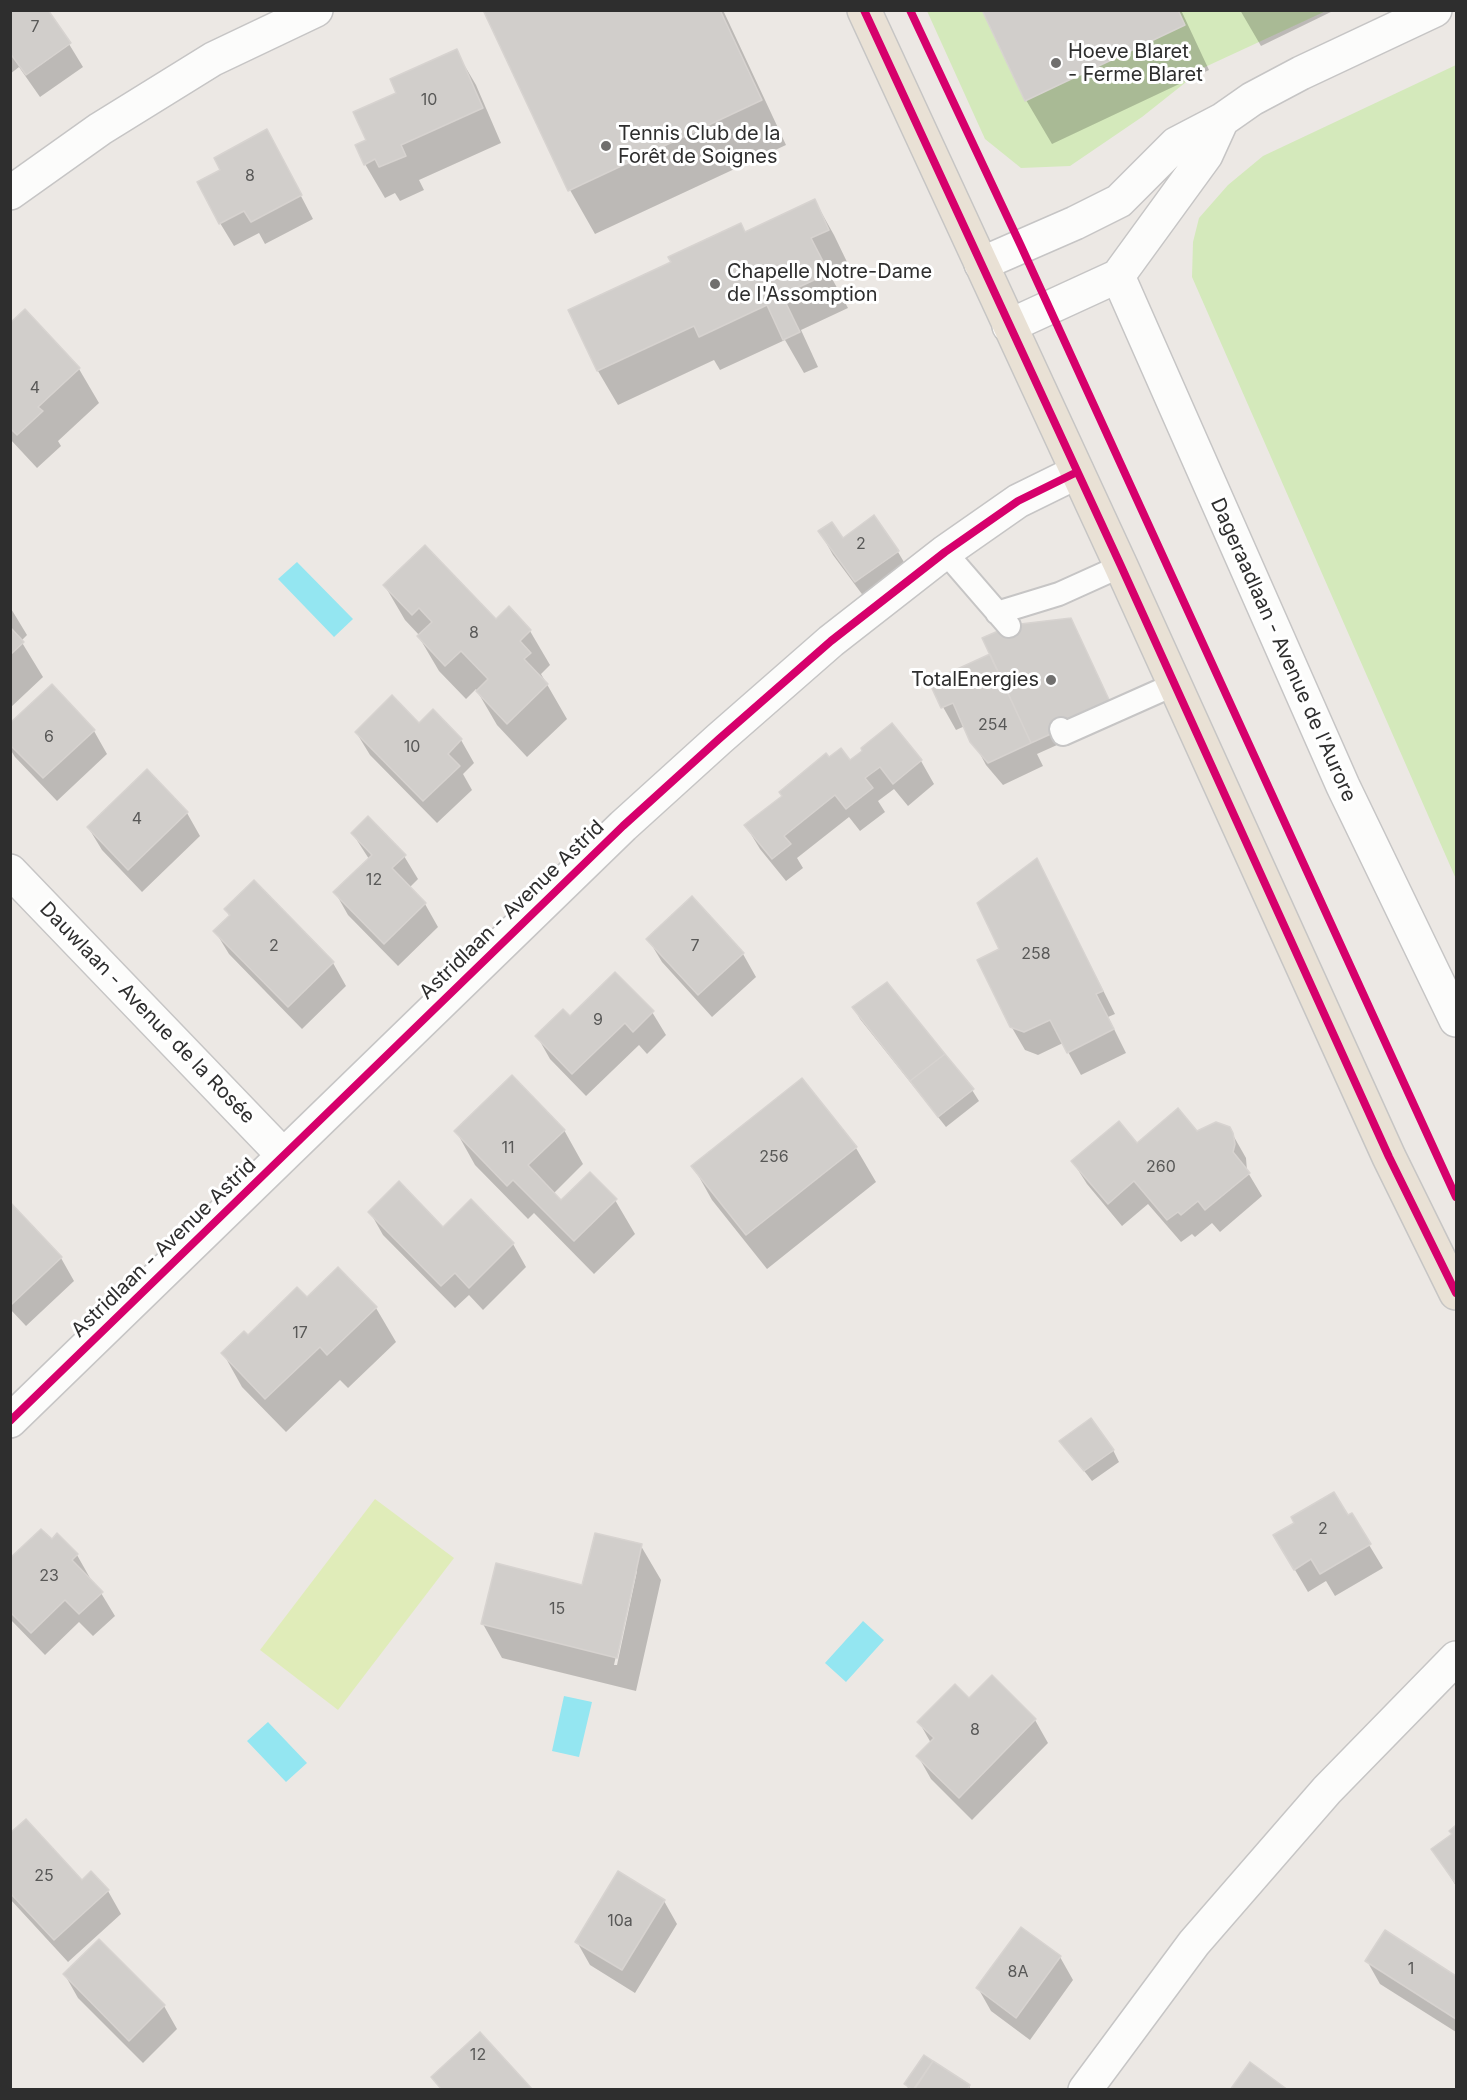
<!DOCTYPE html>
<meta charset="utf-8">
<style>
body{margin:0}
#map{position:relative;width:1467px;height:2100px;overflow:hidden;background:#ece8e4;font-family:Inter,sans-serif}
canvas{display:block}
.frame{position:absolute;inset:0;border:12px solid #2e2e2e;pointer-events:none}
</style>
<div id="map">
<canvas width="1467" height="2100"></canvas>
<div class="frame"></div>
</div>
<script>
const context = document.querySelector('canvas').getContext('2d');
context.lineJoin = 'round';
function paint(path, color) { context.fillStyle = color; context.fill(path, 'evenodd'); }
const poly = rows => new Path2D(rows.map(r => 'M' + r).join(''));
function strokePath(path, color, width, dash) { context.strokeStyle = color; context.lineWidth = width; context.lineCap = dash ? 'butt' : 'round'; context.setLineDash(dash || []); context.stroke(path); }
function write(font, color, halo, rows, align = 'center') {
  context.font = font + ' Inter,sans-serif'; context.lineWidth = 6; context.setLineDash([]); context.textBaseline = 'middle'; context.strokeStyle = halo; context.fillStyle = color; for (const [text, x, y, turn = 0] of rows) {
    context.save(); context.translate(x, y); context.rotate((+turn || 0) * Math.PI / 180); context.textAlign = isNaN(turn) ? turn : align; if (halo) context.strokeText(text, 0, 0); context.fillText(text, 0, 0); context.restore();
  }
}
paint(poly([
 [927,11,1326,11,1205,67,1142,117,1070,166,1021,168,985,139],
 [1456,65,1456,879,1192,277,1193,242,1199,218,1228,185,1263,156]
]), '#d4e9bb');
paint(poly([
 [375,1499,454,1558,338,1710,260,1650]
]), '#e0ecb9');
paint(poly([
 [297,562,353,619,334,637,278,579],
 [863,1621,884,1640,846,1682,825,1663],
 [564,1696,592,1702,579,1757,552,1751],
 [268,1722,307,1763,286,1782,247,1741]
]), '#94e6f1');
paint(poly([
 [10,10,69,44,83,67,40,97,19,67,10,74],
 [485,10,723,10,786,145,595,234,570,190],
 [984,10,1181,10,1209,70,1052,144,1026,100],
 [1240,10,1335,10,1261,46],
 [456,51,476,85,501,143,419,180,424,190,400,201,395,193,385,198,365,164,368,141,398,93],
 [279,154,313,219,265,244,259,233,234,246,220,223],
 [815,201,834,235,848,264,829,273,848,308,801,330,818,367,804,373,785,340,720,370,714,360,618,405,598,371,570,311],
 [25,311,79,369,99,403,58,441,61,446,37,468,10,439,10,325],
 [820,532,843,540,898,552,911,574,870,605,833,555],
 [385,586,530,631,550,665,541,674,567,719,527,757,497,725,476,689,466,699,439,671,419,637,420,636,405,620],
 [10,607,27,635,21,641,43,677,10,708],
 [992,654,1117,718,1037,754,1043,766,1003,785,986,765,965,726,956,730,943,707],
 [433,712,461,740,474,763,463,774,472,790,437,823,370,755,356,732,419,725],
 [10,725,94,731,107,754,57,801,15,757,10,749],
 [892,725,921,761,934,784,908,806,894,789,878,801,885,812,860,831,849,817,797,858,803,868,786,881,760,849,746,826,829,759,850,762],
 [147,771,187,813,200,836,142,892,102,850,88,827],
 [353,834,404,856,418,879,409,888,425,904,438,927,398,966,348,915,335,892,369,859],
 [1049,883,1115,1014,1108,1017,1126,1053,1081,1075,1063,1043,1038,1055,1025,1050,1011,1026,1001,950],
 [226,910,333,963,346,986,302,1029,229,954,215,931,230,917],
 [648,939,743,954,756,977,712,1017,662,962],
 [854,1008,972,1090,979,1101,946,1127,860,1019],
 [652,1012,666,1035,647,1054,639,1045,586,1096,550,1059,537,1036,570,1018],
 [802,1080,856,1148,876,1182,767,1269,712,1200,693,1166],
 [1229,1128,1246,1158,1247,1171,1262,1196,1220,1232,1212,1223,1195,1237,1192,1234,1181,1242,1148,1204,1122,1226,1087,1184,1073,1162,1137,1145],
 [564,1130,583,1164,553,1194,561,1202,615,1200,635,1234,594,1274,534,1213,528,1219,475,1165,456,1131],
 [471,1202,513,1244,526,1267,483,1310,469,1295,455,1308,383,1235,370,1212,443,1229],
 [10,1204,61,1258,74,1281,26,1326,10,1309],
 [338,1269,376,1308,396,1342,348,1388,340,1380,286,1432,242,1387,223,1353,307,1299],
 [1061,1441,1113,1450,1119,1462,1092,1481],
 [1351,1515,1383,1568,1335,1596,1326,1581,1308,1592,1275,1536],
 [57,1535,77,1555,90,1578,89,1580,101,1593,115,1616,93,1636,79,1622,45,1655,10,1619,10,1560,52,1541],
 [641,1546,661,1580,636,1691,502,1658,483,1624,583,1587],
 [634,1571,637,1571,617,1665,614,1665],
 [969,1700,1035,1720,1048,1743,972,1820,931,1779,918,1756,931,1743,919,1722],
 [1456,1827,1456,1886,1433,1849,1453,1835,1451,1831],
 [10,1835,82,1882,108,1891,121,1914,68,1962,10,1899],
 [664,1901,677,1924,635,1993,590,1965,577,1942],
 [1385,1932,1456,1978,1456,2032,1380,1984,1367,1961],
 [1060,1957,1073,1980,1030,2040,991,2011,978,1988],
 [65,1975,164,2006,177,2029,143,2063,78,1998],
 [924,2057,969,2086,971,2090,909,2090,906,2084]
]), '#0003');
const building = poly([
 [10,10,48,10,71,43,26,75,10,53,10,10],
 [483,10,720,10,762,100,568,191,483,10],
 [982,10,1178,10,1185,25,1025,101,982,10],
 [457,49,483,108,401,145,406,156,379,167,375,159,364,165,355,145,366,140,353,112,396,93,390,79,457,49],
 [267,129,302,195,251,222,244,211,219,224,197,182,220,170,214,158,267,129],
 [815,199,829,230,811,238,829,273,782,295,800,332,783,340,767,305,699,337,694,326,597,371,568,310,671,262,668,257,741,223,745,232,815,199],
 [25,309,80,368,38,407,43,411,17,435,10,428,10,323,25,309],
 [874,515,899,551,855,582,818,531,832,522,843,538,874,515],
 [425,545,496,619,509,606,531,630,520,641,531,653,524,659,548,684,507,724,476,691,488,679,461,651,445,666,417,636,432,622,419,608,412,615,383,585,425,545],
 [1071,618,1112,706,1031,743,982,638,1012,625,1071,618],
 [10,627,24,642,10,655,10,627],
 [990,654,1031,743,988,763,970,742,953,703,941,708,929,682,990,654],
 [52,684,95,730,43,778,10,745,10,723,52,684],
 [392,695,419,723,433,709,462,739,448,754,460,766,423,801,355,732,392,695],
 [892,723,922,760,893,784,880,767,865,778,873,788,846,809,835,795,784,836,791,844,772,859,744,825,782,796,779,792,826,753,829,757,841,748,850,760,862,751,861,748,892,723],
 [147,769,188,812,128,870,87,827,147,769],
 [368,816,406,855,392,868,426,903,384,944,333,892,372,855,351,833,368,816],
 [1037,858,1103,991,1096,994,1114,1029,1067,1053,1050,1020,1024,1032,1010,1027,977,960,999,949,977,903,1037,858],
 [254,880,334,962,288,1007,213,931,230,915,224,909,254,880],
 [692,896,744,953,698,995,646,939,692,896],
 [615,972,654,1011,633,1032,625,1023,572,1074,535,1036,563,1009,570,1016,615,972],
 [887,982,945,1054,910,1081,852,1007,887,982],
 [945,1054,974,1089,938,1117,910,1081,945,1054],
 [512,1075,565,1130,528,1165,561,1200,590,1172,617,1199,574,1241,513,1180,507,1186,454,1131,512,1075],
 [802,1078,857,1147,746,1235,691,1166,802,1078],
 [1178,1108,1197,1131,1216,1122,1230,1127,1233,1133,1235,1144,1233,1152,1250,1173,1205,1210,1198,1201,1181,1215,1178,1212,1167,1220,1134,1181,1108,1204,1071,1161,1119,1121,1137,1143,1178,1108],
 [399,1181,443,1227,471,1199,514,1243,469,1288,455,1273,441,1286,368,1212,399,1181],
 [10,1202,62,1257,12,1304,10,1302,10,1202],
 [338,1267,377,1307,327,1355,320,1347,265,1399,221,1353,244,1331,248,1335,297,1287,307,1297,338,1267],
 [1091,1418,1114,1450,1084,1471,1059,1441,1091,1418],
 [1334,1492,1348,1515,1352,1513,1371,1544,1320,1574,1311,1559,1294,1570,1273,1535,1294,1523,1291,1517,1334,1492],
 [41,1529,52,1539,57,1533,78,1554,72,1560,103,1592,79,1614,65,1600,31,1633,10,1612,10,1558,41,1529],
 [595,1533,642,1544,617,1658,481,1624,496,1563,582,1585,595,1533],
 [992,1675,1036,1719,959,1798,916,1756,934,1738,917,1722,955,1684,969,1698,992,1675],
 [26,1819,82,1880,91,1871,109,1890,54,1940,10,1893,10,1833,26,1819],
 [1456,1825,1456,1884,1431,1849,1452,1834,1449,1831,1456,1825],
 [618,1871,665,1900,622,1970,575,1942,618,1871],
 [1021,1927,1061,1956,1016,2018,976,1988,1021,1927],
 [1385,1930,1456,1976,1456,2019,1365,1961,1385,1930],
 [99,1939,165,2005,129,2041,63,1974,99,1939],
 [480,2032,533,2090,442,2090,431,2077,480,2032],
 [924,2055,933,2061,913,2090,904,2084,924,2055],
 [933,2061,970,2085,967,2090,914,2090,933,2061],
 [1250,2062,1288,2090,1230,2090,1250,2062]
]);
paint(building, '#d1cecb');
strokePath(building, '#d7d3d0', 1.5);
const lane = poly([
 [945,552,1009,626],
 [997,613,1059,594,1121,566],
 [1061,729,1063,734,1173,685]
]);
const street = poly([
 [10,193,100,129,213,59,316,10],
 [981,264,1075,223,1119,201,1176,144,1222,120,1252,99,1301,73,1435,10],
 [1118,276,1343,786,1456,1020],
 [1009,326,1118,276,1206,155,1222,120],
 [10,871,283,1155],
 [10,1421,623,826,719,739,831,641,945,552,1018,501,1077,472],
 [1085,2090,1194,1943,1327,1790,1456,1658]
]);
const primary = poly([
 [864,10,1121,566,1389,1157,1456,1293]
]);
strokePath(lane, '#c6c5c5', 26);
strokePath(street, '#c6c5c5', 36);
strokePath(primary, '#c6c5c4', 36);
strokePath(lane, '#fcfcfb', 22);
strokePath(street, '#fcfcfb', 33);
strokePath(primary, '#e9e1d5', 33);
strokePath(poly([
 [864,10,1121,566,1389,1157,1456,1293],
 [910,10,1021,246,1456,1197],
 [10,1421,623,826,719,739,831,641,945,552,1018,501,1077,472]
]), '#d6006c', 8);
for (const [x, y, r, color] of [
 [1056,63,6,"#706f6e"],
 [606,146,6,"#706f6e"],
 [715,284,6,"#706f6e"],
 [1051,680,6,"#706f6e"]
]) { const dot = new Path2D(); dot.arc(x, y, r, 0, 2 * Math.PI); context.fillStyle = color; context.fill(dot); strokePath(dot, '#fff', 2); }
write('16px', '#585857', null, [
 ["7",35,27],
 ["10",429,100],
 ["8",250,176],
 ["4",35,388],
 ["2",861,544],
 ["8",474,633],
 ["254",993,725],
 ["6",49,737],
 ["10",412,747],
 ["4",137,819],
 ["12",374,880],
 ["2",274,946],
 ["7",695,946],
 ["258",1036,954],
 ["9",598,1020],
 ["11",508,1148],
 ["256",774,1157],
 ["260",1161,1167],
 ["17",300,1333],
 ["2",1323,1529],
 ["23",49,1576],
 ["15",557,1609],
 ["8",975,1730],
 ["25",44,1876],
 ["10a",620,1921],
 ["1",1411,1969],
 ["8A",1018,1972],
 ["12",478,2055]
]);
write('20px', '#2e2e2e', '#fff', [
 ["Hoeve Blaret",1068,52],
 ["- Ferme Blaret",1068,75],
 ["Tennis Club de la",618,134],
 ["Forêt de Soignes",618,157],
 ["Chapelle Notre-Dame",727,272],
 ["de l'Assomption",727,295],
 ["TotalEnergies",1039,680,"right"]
], 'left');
write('20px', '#2e2e2e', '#fff', [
 ["Dageraadlaan - Avenue de l'Aurore",1283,650,66],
 ["Astridlaan - Avenue Astrid",512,910,-44],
 ["Dauwlaan - Avenue de la Rosée",147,1013,46],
 ["Astridlaan - Avenue Astrid",164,1248,-44]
]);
</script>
